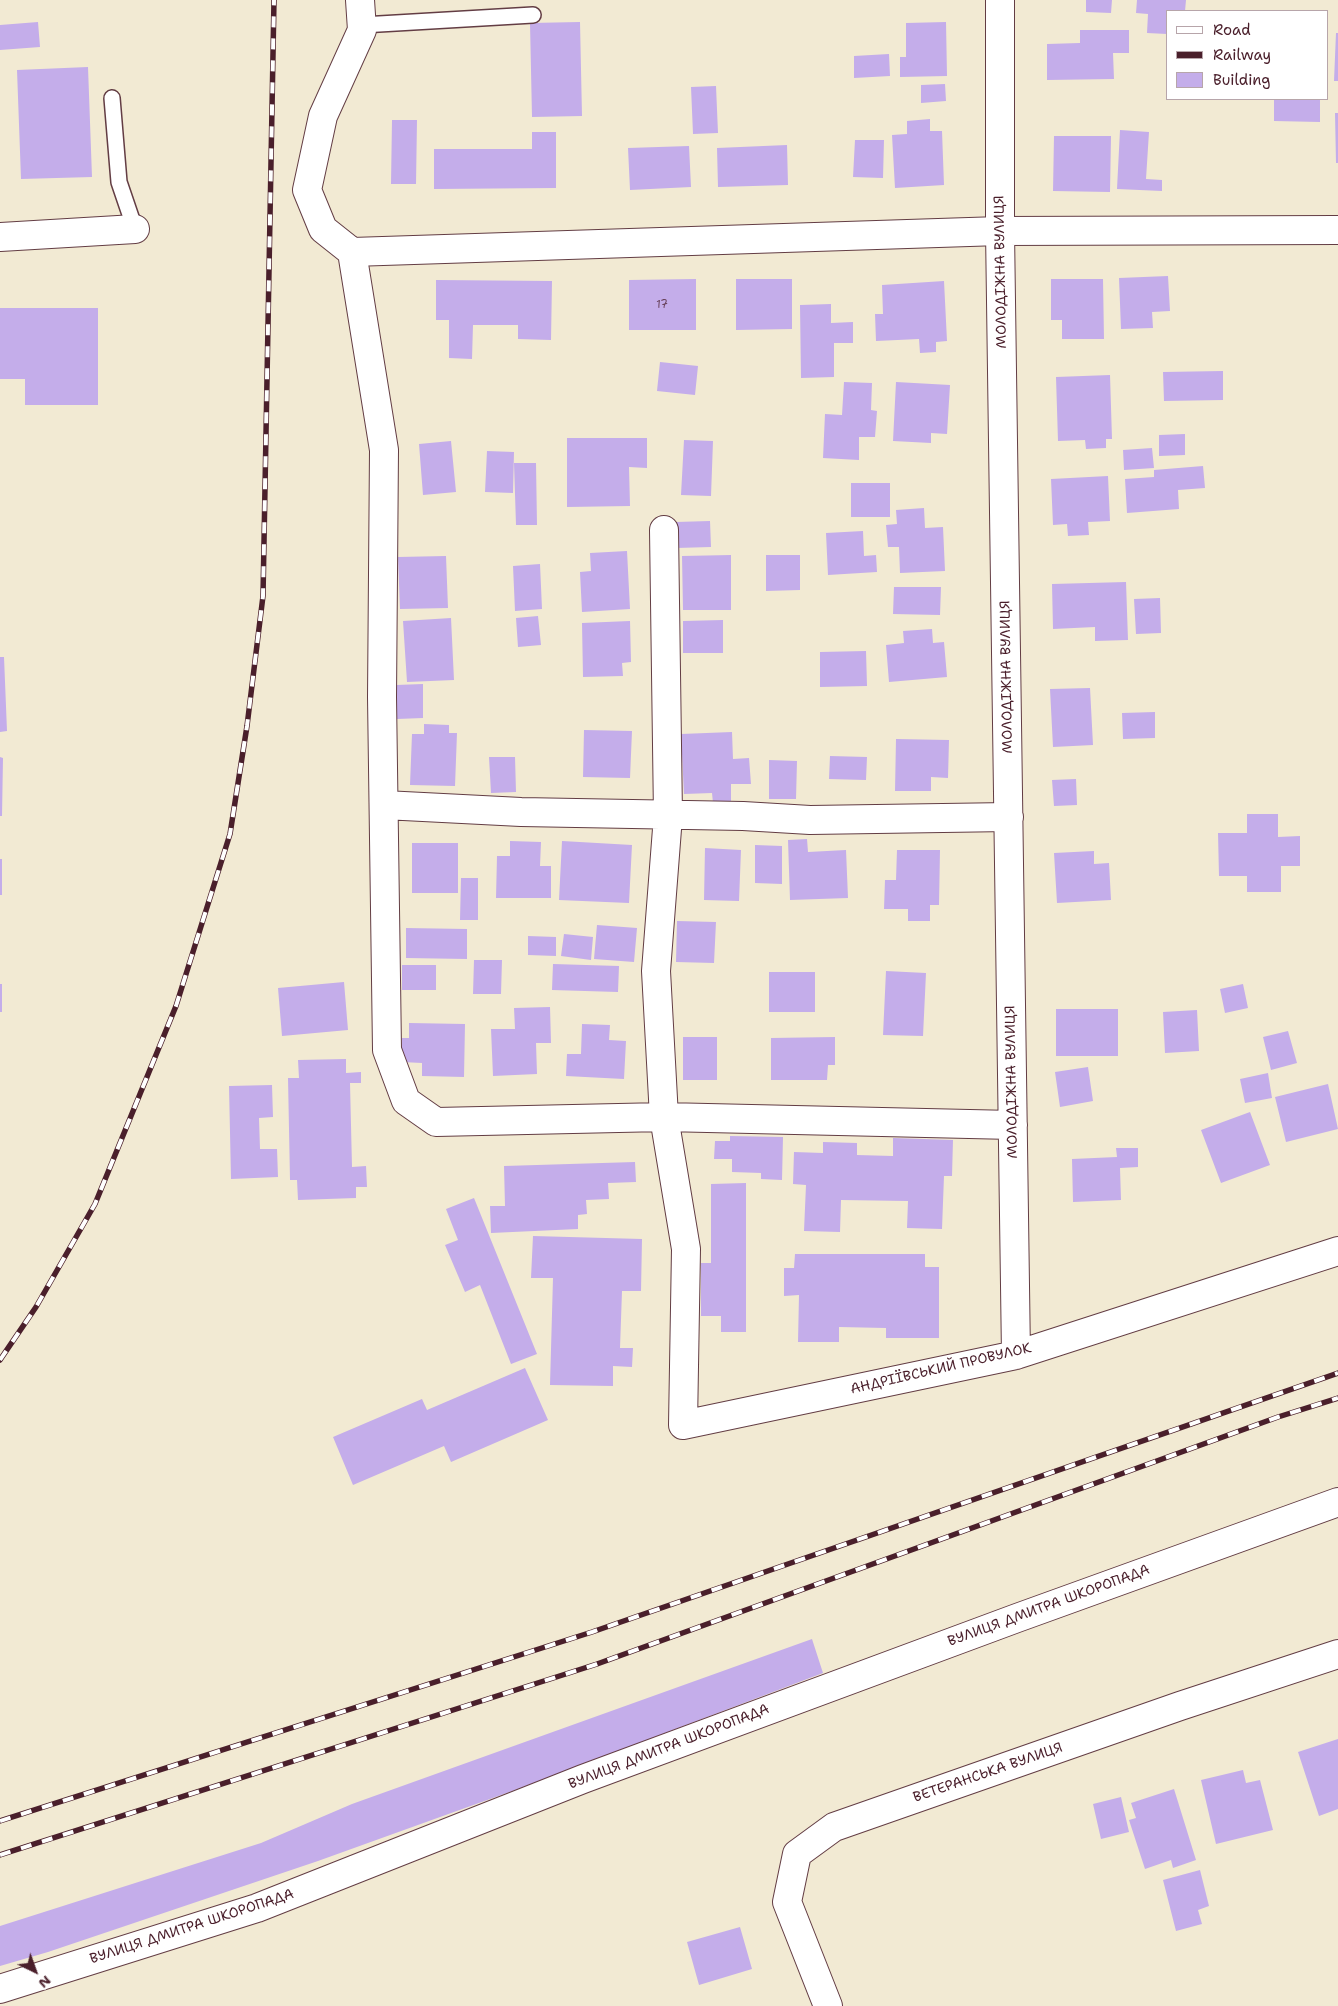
<!DOCTYPE html>
<meta charset="utf-8">
<style>
body{margin:0}
#map{position:relative;width:1338px;height:2006px;overflow:hidden;background:#f2ead3;font-family:"Shantell Sans",sans-serif}
canvas{display:block}
.legend{position:absolute;left:1166px;top:10px;width:162px;height:90px;box-sizing:border-box;background:#fff;border:1px solid #b7a5aa;margin:0;padding:6px 9px;list-style:none;font-size:15px;color:#4a1f2b}
.legend li{display:flex;align-items:center;gap:10px;height:25px}
.legend b{width:25px;border:1px solid #b7a5aa}
.north{position:absolute;left:10px;top:1946px;width:50px;height:50px;-webkit-text-stroke:4px #fff;paint-order:stroke;rotate:138deg;font-size:14px;font-weight:700;line-height:20px;text-align:center;color:#4a1f2b}
.north::after{content:'';display:block;margin:auto;width:18px;height:22px;background:#4a1f2b;clip-path:polygon(50% 0,100% 100%,50% 72%,0 100%)}
</style>
<div id="map">
<canvas width="1338" height="2006"></canvas>
<ul class="legend">
<li><b style="height:6px;background:#fff"></b>Road</li>
<li><b style="height:6px;background:#4a1f2b"></b>Railway</li>
<li><b style="height:14px;background:#c4adea"></b>Building</li>
</ul>
<div class="north">N</div>
</div>
<script>
const context = document.querySelector('canvas').getContext('2d');
context.lineJoin = 'round';
function paint(path, color) { context.fillStyle = color; context.fill(path, 'evenodd'); }
const poly = rows => new Path2D(rows.map(r => 'M' + r).join(''));
function strokePath(path, color, width, dash) { context.strokeStyle = color; context.lineWidth = width; context.lineCap = dash ? 'butt' : 'round'; context.setLineDash(dash || []); context.stroke(path); }
function write(font, color, halo, rows, align = 'center') {
  context.font = font + ' "Shantell Sans",sans-serif'; context.lineWidth = 4; context.setLineDash([]); context.textBaseline = 'middle'; context.strokeStyle = halo; context.fillStyle = color; for (const [text, x, y, turn = 0] of rows) {
    context.save(); context.translate(x, y); context.rotate((+turn || 0) * Math.PI / 180); context.textAlign = isNaN(turn) ? turn : align; if (halo) context.strokeText(text, 0, 0); context.fillText(text, 0, 0); context.restore();
  }
}
paint(poly([
 [1086,0,1112,0,1111,13,1086,12],
 [1137,0,1186,0,1185,11,1167,11,1167,34,1147,33,1148,14,1136,13],
 [38,22,40,47,0,50,0,25],
 [580,22,582,116,532,117,530,23],
 [946,22,947,76,900,77,900,57,906,57,906,23],
 [1080,30,1129,30,1129,53,1113,53,1114,79,1047,80,1047,44,1080,43],
 [1336,33,1338,33,1338,81,1334,81],
 [889,54,890,76,854,78,854,56],
 [88,67,92,177,21,179,17,70],
 [945,84,946,101,921,103,921,85],
 [716,86,718,133,693,134,691,87],
 [1274,99,1320,99,1320,122,1274,121],
 [1335,113,1338,113,1338,163,1336,163],
 [930,119,930,131,942,131,944,185,895,188,892,135,907,134,907,121],
 [392,120,417,120,416,184,391,184],
 [1120,130,1149,132,1146,179,1162,180,1162,191,1117,189],
 [532,132,556,132,556,188,434,189,434,149,532,149],
 [1054,136,1111,136,1110,192,1053,191],
 [855,140,884,140,883,178,853,177],
 [787,145,788,185,718,187,717,148],
 [689,146,691,187,630,190,628,148],
 [1168,276,1170,311,1152,312,1153,328,1121,329,1119,278],
 [696,279,696,330,629,330,629,280],
 [736,279,792,279,792,329,736,330],
 [1051,279,1103,279,1104,339,1062,339,1062,320,1051,320],
 [436,280,552,281,551,340,518,339,518,325,473,325,472,359,449,358,449,320,436,320],
 [944,281,947,341,936,342,936,352,920,353,919,339,876,341,875,314,883,314,882,285],
 [831,304,831,323,853,322,853,343,834,343,834,377,801,378,800,305],
 [0,308,98,308,98,405,25,405,25,379,0,379],
 [660,362,698,366,695,395,657,391],
 [1223,371,1223,400,1164,401,1163,372],
 [1110,375,1112,439,1106,439,1106,448,1086,449,1085,440,1058,441,1056,377],
 [844,382,872,383,871,410,877,411,875,437,859,437,859,460,823,458,825,414,842,415],
 [896,382,950,385,947,434,931,433,931,443,893,441],
 [1185,434,1185,455,1159,456,1159,435],
 [567,438,647,438,647,468,629,467,630,506,567,507],
 [684,440,713,441,711,496,681,495],
 [451,441,456,492,423,495,419,444],
 [1152,448,1154,468,1124,470,1123,450],
 [487,451,514,452,513,493,485,492],
 [514,463,536,463,537,525,516,525],
 [1203,466,1205,488,1178,490,1179,509,1127,513,1125,479,1154,477,1154,470],
 [1108,476,1110,521,1088,522,1089,535,1068,536,1067,524,1053,525,1051,479],
 [851,483,890,483,890,517,851,517],
 [924,508,925,528,943,527,945,571,900,573,899,547,888,547,886,525,897,524,896,510],
 [710,521,711,547,676,548,676,522],
 [863,531,864,556,876,555,877,572,828,575,826,533],
 [627,551,630,609,582,612,580,572,591,571,590,553],
 [731,555,731,610,683,610,682,556],
 [766,555,800,555,800,590,766,591],
 [446,556,448,608,400,609,398,557],
 [540,564,542,609,515,611,513,566],
 [1126,582,1128,640,1095,641,1095,627,1053,629,1052,584],
 [894,587,941,587,940,615,893,614],
 [1160,598,1161,633,1136,634,1134,599],
 [538,616,541,645,518,647,516,618],
 [451,618,454,680,407,682,403,621],
 [723,620,723,653,683,653,683,621],
 [630,621,631,662,622,663,623,676,583,677,582,623],
 [932,629,933,643,944,642,947,677,889,682,886,645,904,643,903,631],
 [866,651,867,686,820,687,820,652],
 [0,657,4,657,7,731,0,732],
 [423,684,423,718,397,719,396,685],
 [1090,688,1093,745,1053,747,1050,689],
 [1155,712,1155,738,1123,739,1122,713],
 [424,724,449,725,449,733,457,733,455,786,410,785,412,734,424,734],
 [584,730,632,731,630,778,583,777],
 [732,732,733,759,749,758,751,784,731,784,731,802,713,803,712,793,684,794,681,734],
 [896,739,949,740,948,778,931,777,931,791,895,791],
 [830,756,867,757,866,780,829,779],
 [0,757,3,758,2,816,0,816],
 [489,757,515,757,516,792,491,793],
 [769,760,797,761,796,799,769,799],
 [1076,779,1077,805,1054,806,1052,780],
 [1247,814,1278,814,1278,837,1300,836,1300,866,1281,866,1281,892,1247,892,1247,876,1219,876,1218,833,1247,833],
 [807,839,808,852,846,850,848,898,790,900,788,840],
 [510,841,541,842,540,866,551,866,551,898,496,898,497,856,510,856],
 [562,841,632,845,629,903,559,900],
 [412,843,458,843,458,893,412,893],
 [755,845,782,846,782,884,755,883],
 [705,848,741,850,739,901,704,900],
 [897,850,940,850,939,905,930,905,930,921,908,921,908,909,884,909,885,880,896,880],
 [1094,851,1094,864,1109,863,1111,900,1057,903,1054,853],
 [0,859,2,859,2,895,0,895],
 [461,878,478,878,478,920,460,920],
 [677,921,716,922,714,963,676,962],
 [597,925,637,928,634,962,594,959],
 [406,928,467,929,467,959,406,958],
 [564,934,593,937,591,960,561,956],
 [528,936,556,937,556,956,528,955],
 [474,960,502,960,501,994,473,994],
 [553,964,619,966,618,992,552,990],
 [402,965,436,965,436,990,402,990],
 [886,971,926,973,923,1036,883,1035],
 [769,972,815,972,815,1012,769,1012],
 [344,982,348,1030,282,1036,278,988],
 [0,984,2,984,2,1012,0,1012],
 [1243,984,1248,1008,1225,1013,1220,989],
 [550,1007,551,1043,536,1043,537,1074,493,1076,491,1029,515,1029,514,1008],
 [1056,1009,1118,1009,1118,1056,1056,1056],
 [1197,1010,1199,1051,1165,1053,1163,1012],
 [409,1023,465,1024,464,1077,422,1076,422,1063,402,1062,402,1038,409,1038],
 [582,1024,610,1025,609,1040,626,1041,624,1079,566,1076,567,1054,581,1054],
 [1288,1031,1297,1063,1271,1070,1263,1037],
 [683,1037,717,1037,717,1080,683,1080],
 [835,1037,835,1065,828,1065,827,1080,771,1080,771,1038],
 [346,1059,346,1073,361,1072,361,1083,350,1083,352,1167,366,1166,367,1187,356,1187,356,1198,298,1200,297,1180,290,1180,288,1078,299,1078,298,1060],
 [1088,1067,1093,1101,1060,1107,1055,1072],
 [1268,1073,1272,1098,1245,1103,1240,1079],
 [1328,1084,1338,1129,1286,1142,1275,1097],
 [272,1085,273,1117,259,1118,260,1149,277,1149,278,1177,231,1179,229,1086],
 [1250,1112,1270,1165,1221,1183,1201,1130],
 [730,1136,783,1137,782,1180,761,1179,761,1173,732,1172,732,1159,714,1159,715,1141,730,1141],
 [893,1138,953,1140,952,1176,944,1176,942,1229,907,1228,908,1201,841,1200,840,1232,804,1231,806,1185,793,1184,794,1152,823,1153,823,1142,857,1143,857,1155,893,1156],
 [1116,1148,1138,1148,1138,1167,1120,1168,1121,1200,1073,1202,1072,1159,1117,1157],
 [635,1162,636,1182,608,1183,609,1199,586,1200,587,1214,578,1215,578,1229,491,1233,490,1206,505,1206,504,1166],
 [746,1183,746,1332,721,1332,721,1316,701,1316,701,1263,711,1263,711,1184],
 [474,1198,537,1354,511,1364,480,1285,465,1292,445,1245,458,1240,446,1209],
 [533,1236,642,1239,641,1291,622,1291,620,1348,633,1348,632,1367,613,1366,613,1386,550,1385,553,1278,531,1278],
 [795,1254,925,1254,925,1267,939,1267,939,1338,886,1338,886,1328,839,1327,839,1342,798,1342,799,1295,784,1296,784,1268,794,1268],
 [525,1368,548,1420,451,1462,444,1446,353,1485,333,1437,422,1399,427,1410],
 [812,1639,823,1673,515,1790,318,1861,48,1952,0,1966,0,1926,261,1843,352,1804],
 [1338,1739,1338,1809,1319,1816,1298,1752],
 [1243,1770,1246,1783,1260,1780,1273,1830,1216,1844,1201,1780],
 [1174,1789,1196,1860,1173,1868,1171,1860,1145,1869,1129,1820,1136,1818,1131,1803],
 [1121,1797,1129,1832,1101,1839,1093,1804],
 [1200,1870,1209,1906,1198,1910,1202,1924,1176,1931,1163,1880],
 [740,1927,752,1969,699,1985,687,1942]
]), '#c4adea');
const service = poly([
 [362,25,533,15],
 [112,98,119,182,135,229]
]);
const minor = poly([
 [360,0,362,30,323,116,307,190,323,229,352,252,1000,231,1338,230],
 [1000,0,1000,231,1016,1355],
 [0,237,135,229],
 [352,252,384,450,382,697,387,1050,406,1101,436,1122,664,1117,1013,1125],
 [664,530,668,816,656,971,664,1117,686,1249,683,1425,1016,1355,1338,1251],
 [384,805,521,812,743,816,810,820,1009,817],
 [0,1989,257,1908,583,1779,1017,1618,1338,1502],
 [828,2006,787,1902,797,1854,834,1827,1180,1706,1338,1654]
]);
strokePath(service, '#633d44', 18);
strokePath(minor, '#633d44', 30);
strokePath(service, '#fff', 15);
strokePath(minor, '#fff', 28);
const rail = poly([
 [0,1360,36,1307,95,1204,176,1006,230,834,247,726,263,596,274,0],
 [0,1821,592,1632,1338,1373],
 [0,1855,597,1664,1278,1417,1338,1398]
]);
strokePath(rail, '#4a1f2b', 5.5);
strokePath(rail, '#fff', 4, [11]);
write('11px', '#68425b', null, [
 ["17",662,305]
]);
write('14px', '#4a1f2b', '#fff', [
 ["МОЛОДІЖНА ВУЛИЦЯ",1001,272,-91],
 ["МОЛОДІЖНА ВУЛИЦЯ",1007,677,-91],
 ["МОЛОДІЖНА ВУЛИЦЯ",1012,1082,-91],
 ["АНДРІЇВСЬКИЙ ПРОВУЛОК",941,1369,-13],
 ["ВУЛИЦЯ ДМИТРА ШКОРОПАДА",1049,1606,-20],
 ["ВУЛИЦЯ ДМИТРА ШКОРОПАДА",669,1747,-21],
 ["ВЕТЕРАНСЬКА ВУЛИЦЯ",988,1773,-19],
 ["ВУЛИЦЯ ДМИТРА ШКОРОПАДА",192,1927,-18]
]);
</script>
